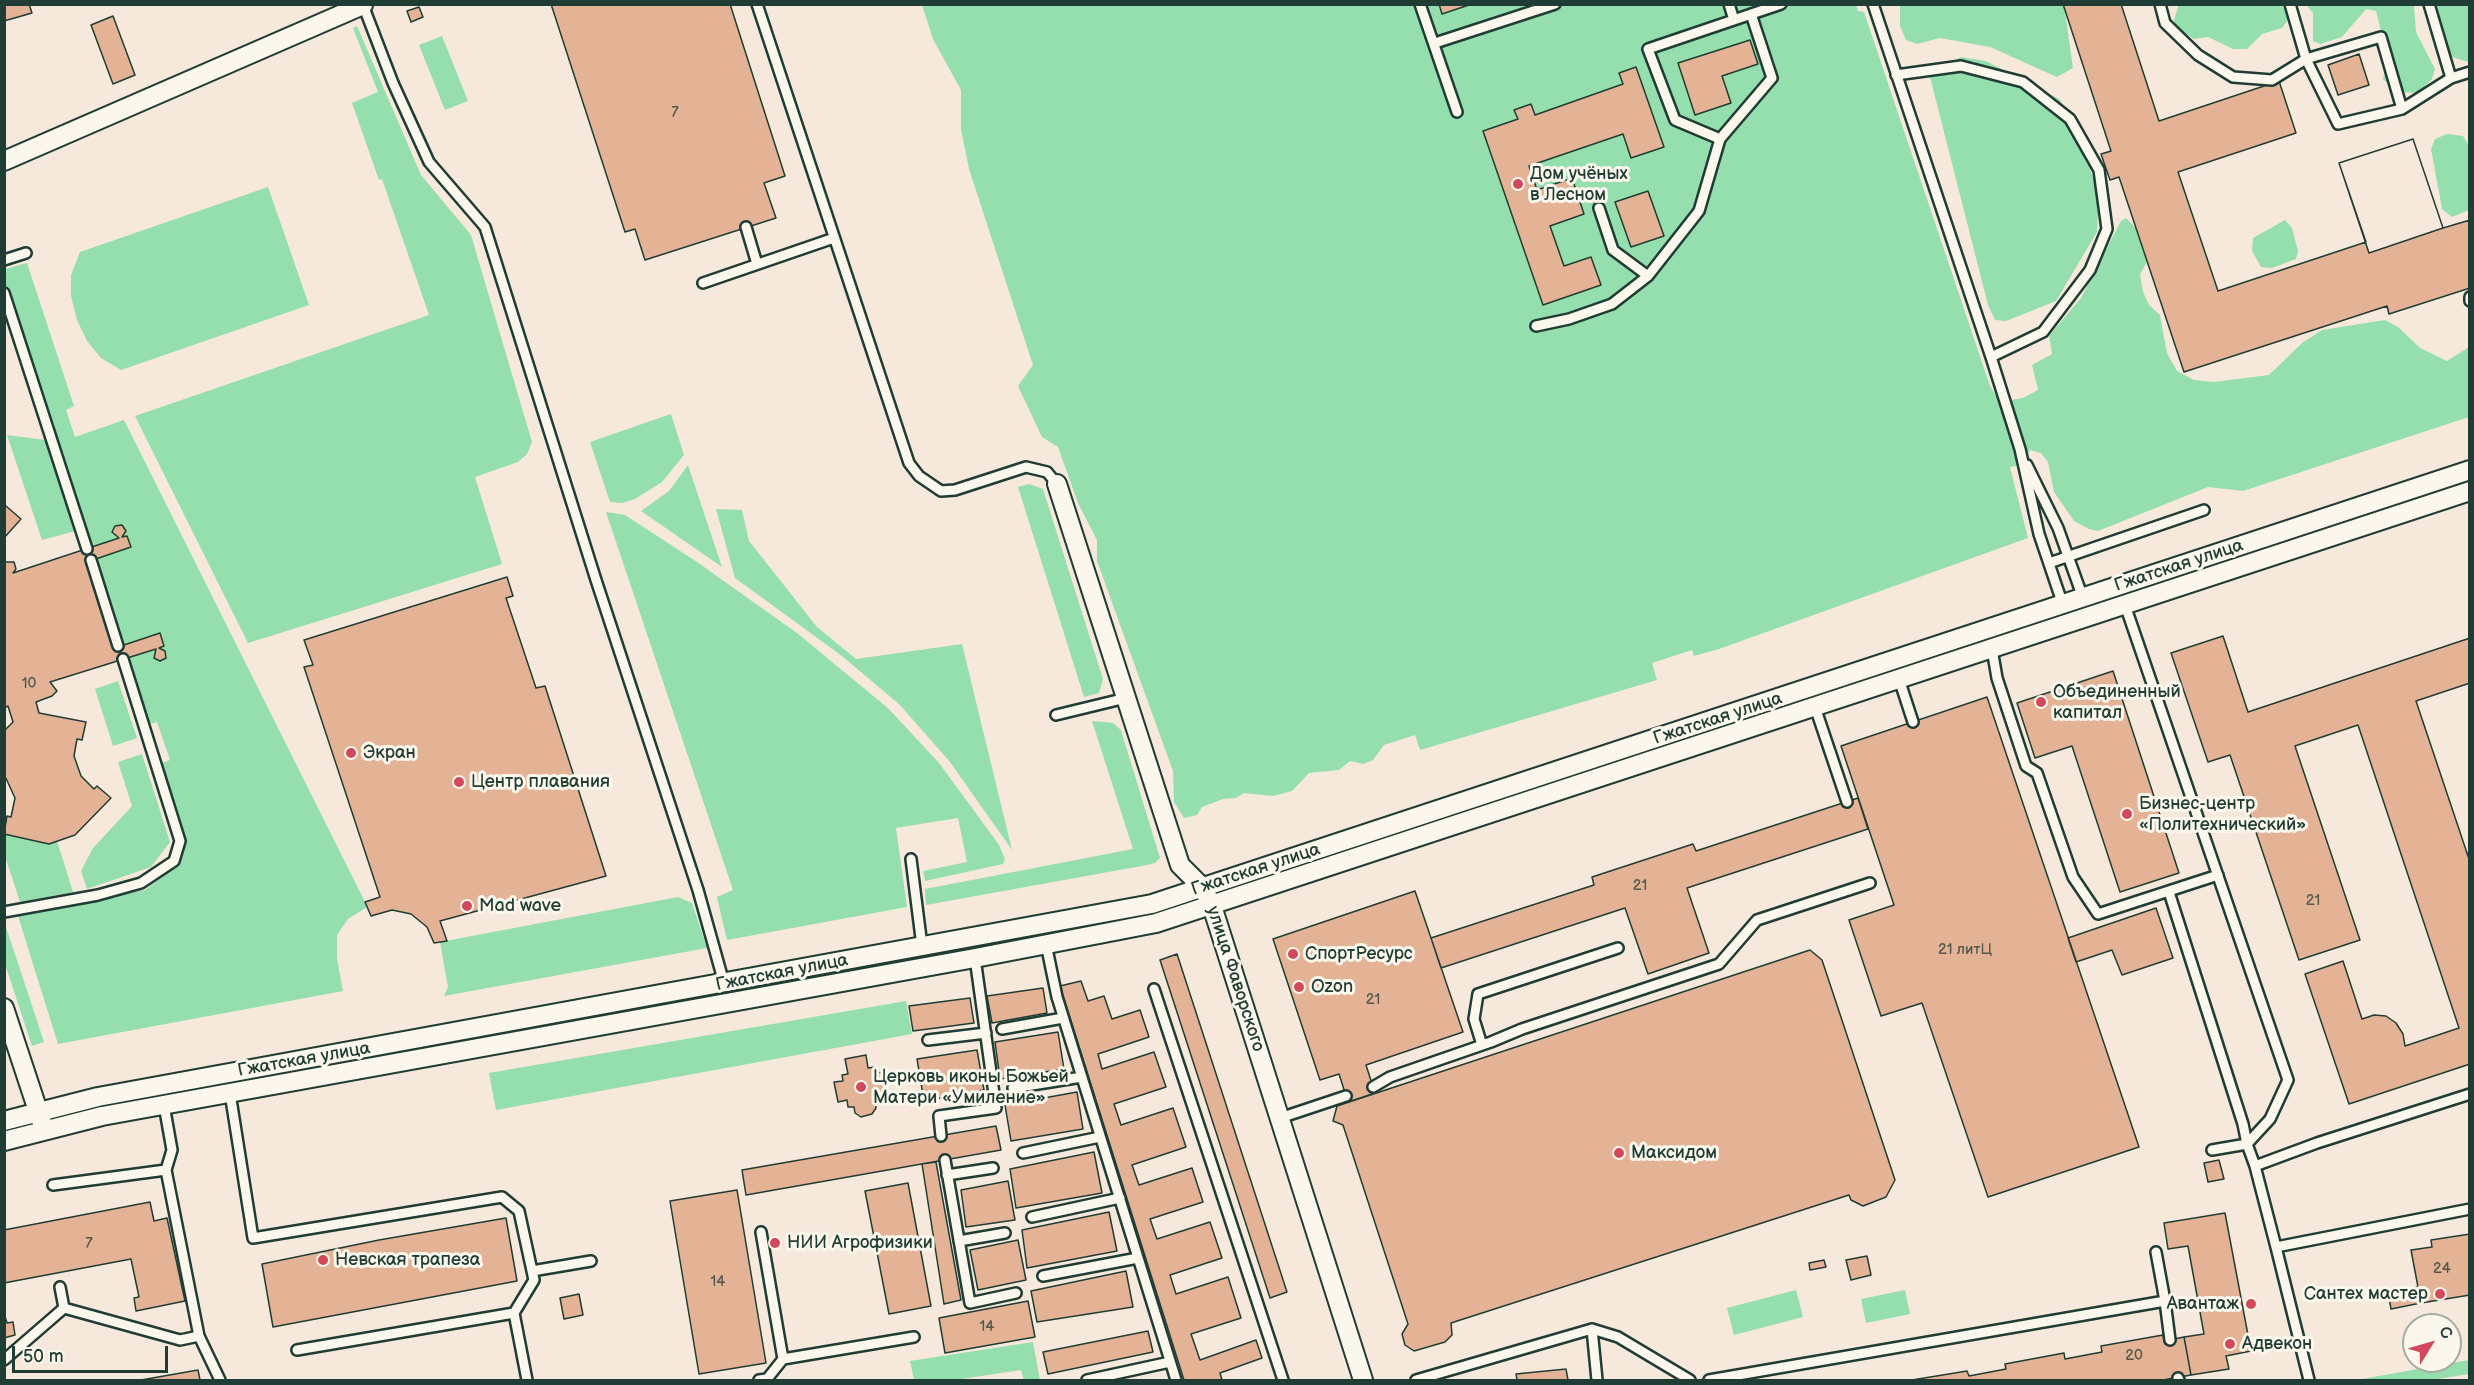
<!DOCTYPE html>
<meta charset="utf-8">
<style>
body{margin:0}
#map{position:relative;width:2474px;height:1385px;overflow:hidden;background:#f6e9db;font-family:"Balsamiq Sans",sans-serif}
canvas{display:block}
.frame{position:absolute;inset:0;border:6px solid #1f3d34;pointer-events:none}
.north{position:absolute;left:2402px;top:1313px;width:60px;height:60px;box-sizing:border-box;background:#fbf7ec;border:2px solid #a3ada2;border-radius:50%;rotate:53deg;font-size:16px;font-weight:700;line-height:24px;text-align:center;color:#1f3d34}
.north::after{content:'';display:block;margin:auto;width:21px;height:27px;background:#d1495b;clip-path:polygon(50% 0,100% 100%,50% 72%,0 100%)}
.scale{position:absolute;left:12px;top:1346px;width:156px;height:27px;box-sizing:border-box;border:3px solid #1f3d34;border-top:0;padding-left:8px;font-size:18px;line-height:21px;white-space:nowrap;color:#1f3d34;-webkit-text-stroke:4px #fbf7ec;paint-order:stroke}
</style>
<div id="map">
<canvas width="2474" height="1385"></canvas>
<div class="frame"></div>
<div class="north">С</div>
<div class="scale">50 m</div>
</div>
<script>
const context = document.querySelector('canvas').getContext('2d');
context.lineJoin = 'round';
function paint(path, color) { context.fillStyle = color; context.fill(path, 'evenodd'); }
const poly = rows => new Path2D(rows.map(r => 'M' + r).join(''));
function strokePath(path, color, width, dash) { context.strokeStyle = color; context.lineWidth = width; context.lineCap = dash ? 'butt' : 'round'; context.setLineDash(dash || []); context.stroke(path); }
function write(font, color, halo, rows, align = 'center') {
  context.font = font + ' "Balsamiq Sans",sans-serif'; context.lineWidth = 6; context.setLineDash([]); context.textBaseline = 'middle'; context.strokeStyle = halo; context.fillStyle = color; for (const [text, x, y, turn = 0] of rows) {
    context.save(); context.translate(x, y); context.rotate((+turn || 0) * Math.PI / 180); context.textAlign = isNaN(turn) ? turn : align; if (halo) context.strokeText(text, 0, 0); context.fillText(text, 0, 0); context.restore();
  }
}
paint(poly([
 [2179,4,2282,5,2290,17,2282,28,2262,34,2247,49,2233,49,2208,37,2194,39,2176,27,2174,20],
 [922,5,1856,5,1858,11,1864,12,1990,386,2000,402,2023,398,2038,390,2032,365,2052,354,2049,336,2081,298,2121,221,2126,218,2136,228,2147,262,2140,274,2143,292,2149,305,2160,315,2167,353,2177,371,2194,380,2214,382,2269,375,2302,343,2322,330,2385,320,2398,327,2420,348,2447,361,2469,347,2469,417,2243,491,2208,487,2098,531,2089,529,2074,521,2054,492,2048,462,2041,453,2030,450,2026,459,2017,466,2010,467,2028,538,1719,649,1694,656,1692,650,1652,663,1657,680,1420,750,1415,735,1384,745,1373,760,1363,764,1350,761,1339,770,1309,773,1292,791,1273,796,1244,793,1236,798,1223,799,1202,807,1197,815,1184,818,1174,802,1173,771,1097,561,1097,540,1078,503,1058,447,1042,437,1018,386,1033,365,969,169,961,129,961,90,933,39],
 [1900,5,2064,5,2073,68,2057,77,1990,47,1940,38,1917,44,1906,40,1900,26],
 [2306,5,2414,5,2416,32,2435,69,2432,79,2418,93,2398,92,2383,79,2388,59,2376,11,2366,9,2342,37,2320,44,2313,41,2313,13],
 [2431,5,2469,5,2468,62,2449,56],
 [357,26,421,175,471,235,532,442,527,454,518,462,475,477,502,564,248,643,135,416,429,315,382,179,379,180,352,103,378,92,353,28],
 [442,36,468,101,445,110,419,45],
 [1961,57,1986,61,2059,99,2075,121,2099,197,2097,232,2056,301,2006,321,1995,320,1988,305,1929,73],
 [2447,134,2463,136,2469,146,2469,210,2452,217,2442,209,2431,149,2435,139],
 [268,187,309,305,121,370,101,358,87,341,77,320,71,296,71,275,80,252],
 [2285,220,2292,228,2298,251,2296,259,2272,268,2261,267,2252,251,2253,238],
 [27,263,74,406,66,410,75,437,124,420,365,902,367,907,348,919,337,935,337,958,343,991,58,1044,18,916,145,890,170,871,179,860,185,840,162,763,170,760,157,722,150,724,5,284,5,269],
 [671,414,684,455,662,482,635,499,622,503,610,502,590,442],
 [7,435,46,440,75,531,42,540],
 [688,465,722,567,641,511,669,491],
 [1029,484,1043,489,1103,679,1099,693,1084,697,1018,487],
 [716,509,742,510,749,541,817,627,856,659,962,644,1012,850,950,762,900,705,842,656,735,578],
 [606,512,625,515,697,562,797,633,889,709,939,763,975,812,999,845,1005,859,1003,864,925,881,923,871,967,862,958,818,896,828,907,907,727,940,717,897,733,890],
 [118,681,137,738,113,746,95,689],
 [1092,721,1113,723,1121,730,1160,858,1155,863,1147,865,926,905,925,889,1133,849],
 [142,754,170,842,151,867,87,889,81,871,93,848,132,806,118,762],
 [4,834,57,841,73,892,20,902,5,856],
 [678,897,692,903,707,948,444,996,448,987,440,942],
 [5,924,44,1042,32,1046,5,964],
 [906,1001,912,1034,496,1110,489,1073],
 [1796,1290,1803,1317,1734,1335,1727,1308],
 [1905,1290,1910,1314,1866,1323,1861,1299],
 [1033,1342,1040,1380,1024,1380,1021,1370,955,1380,914,1380,910,1361],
 [2469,1360,2469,1374,2432,1380,2356,1380]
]), '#95dead');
const building = poly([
 [4,4,29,4,32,13,4,21,4,4],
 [551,4,730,4,785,176,764,183,776,218,645,260,635,229,625,232,551,4],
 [1439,4,1472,4,1442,14,1439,4],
 [2063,4,2121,4,2159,121,2279,81,2296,133,2178,172,2218,291,2366,242,2339,163,2413,139,2443,228,2470,220,2470,288,2389,314,2387,306,2184,372,2119,177,2110,180,2101,154,2111,151,2063,4],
 [419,7,423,17,411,22,407,11,419,7],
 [113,16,135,75,113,84,91,25,113,16],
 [1750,40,1758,64,1722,76,1731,103,1695,115,1678,63,1750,40],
 [2359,54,2369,85,2338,95,2328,65,2359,54],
 [1636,67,1664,147,1631,158,1623,134,1529,166,1537,190,1572,178,1584,214,1550,226,1564,266,1591,257,1601,285,1543,305,1483,131,1518,119,1514,110,1531,104,1535,115,1623,84,1619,73,1636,67],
 [2413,139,2443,228,2369,253,2339,163,2413,139],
 [1648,191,1664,236,1631,247,1615,202,1648,191],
 [6,506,21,519,4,538,4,508,6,506],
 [122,525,126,531,122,537,127,536,131,547,87,562,115,648,160,633,164,646,159,648,165,651,166,658,160,661,154,658,156,649,50,682,57,691,52,696,36,702,39,713,86,722,82,740,77,739,74,756,81,776,94,789,97,786,111,798,75,835,49,844,4,834,7,816,11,817,15,798,4,774,4,731,13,722,8,706,4,708,4,562,14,562,16,569,13,573,119,538,112,532,115,526,122,525],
 [507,577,513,596,506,598,536,688,545,686,606,876,440,921,447,941,434,943,427,927,411,914,392,910,371,916,365,902,380,897,304,667,313,665,304,640,507,577],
 [2223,636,2248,712,2470,638,2470,683,2416,701,2470,862,2470,1064,2349,1104,2305,974,2343,961,2362,1019,2374,1015,2386,1016,2396,1023,2403,1034,2405,1046,2459,1028,2358,725,2295,746,2360,940,2299,960,2230,755,2208,762,2171,653,2223,636],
 [2113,671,2179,873,2120,892,2072,746,2035,758,2017,703,2113,671],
 [1987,697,2139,1147,1988,1197,1922,1003,1881,1016,1849,920,1894,905,1841,746,1987,697],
 [1858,798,1868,829,1687,888,1709,953,1648,974,1625,908,1441,968,1431,938,1594,885,1592,877,1693,844,1696,851,1858,798],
 [1415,891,1463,1032,1366,1065,1375,1093,1348,1102,1339,1074,1320,1080,1273,939,1415,891],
 [2156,908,2173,958,2122,975,2112,950,2076,962,2068,938,2156,908],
 [1810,950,1822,960,1895,1180,1886,1197,1863,1206,1851,1200,1849,1195,1451,1323,1452,1335,1445,1342,1414,1351,1405,1345,1402,1334,1408,1324,1343,1125,1333,1121,1337,1106,1810,950],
 [1177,954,1287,1292,1270,1298,1160,960,1177,954],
 [1081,981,1088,1001,1104,996,1112,1019,1140,1010,1149,1037,1098,1054,1102,1069,1154,1052,1166,1087,1114,1104,1121,1125,1173,1108,1186,1147,1132,1165,1139,1185,1192,1168,1203,1202,1150,1219,1157,1239,1210,1222,1222,1258,1170,1275,1176,1294,1228,1277,1241,1318,1191,1334,1200,1360,1256,1340,1262,1358,1220,1373,1222,1380,1184,1380,1060,986,1081,981],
 [1043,988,1047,1013,992,1023,987,996,1043,988],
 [970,998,974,1023,913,1031,909,1006,970,998],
 [1058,1032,1064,1069,1000,1079,995,1042,1058,1032],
 [977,1050,984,1090,924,1101,917,1059,977,1050],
 [866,1055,868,1068,875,1067,876,1073,884,1072,887,1092,880,1093,881,1100,875,1102,876,1108,872,1114,861,1117,855,1113,854,1107,848,1107,847,1100,838,1102,834,1082,843,1081,842,1075,848,1074,845,1059,866,1055],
 [1077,1092,1083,1129,1011,1141,1005,1105,1077,1092],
 [996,1126,1001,1150,746,1195,742,1170,996,1126],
 [1094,1152,1102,1193,1016,1208,1010,1169,1094,1152],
 [2219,1160,2224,1179,2208,1182,2204,1163,2219,1160],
 [936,1162,961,1300,944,1304,922,1164,936,1162],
 [1008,1181,1015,1220,966,1227,961,1190,1008,1181],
 [908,1183,931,1306,889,1314,865,1191,908,1183],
 [737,1190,766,1363,699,1374,670,1201,737,1190],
 [150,1202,154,1221,167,1218,185,1301,136,1311,134,1298,139,1297,131,1259,4,1283,4,1230,150,1202],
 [1109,1212,1117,1251,1027,1268,1022,1230,1109,1212],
 [2225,1213,2251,1351,2226,1356,2229,1369,2191,1375,2184,1337,2204,1334,2188,1246,2168,1249,2164,1223,2225,1213],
 [506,1218,517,1281,273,1327,262,1264,379,1240,506,1218],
 [2470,1234,2470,1295,2421,1303,2411,1250,2432,1247,2431,1240,2470,1234],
 [1018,1240,1026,1280,978,1290,970,1250,1018,1240],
 [1867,1256,1871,1275,1851,1280,1846,1260,1867,1256],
 [1824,1260,1826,1267,1810,1270,1809,1263,1824,1260],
 [1126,1271,1133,1307,1037,1322,1031,1291,1126,1271],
 [2418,1287,2421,1303,2391,1309,2388,1292,2418,1287],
 [579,1294,583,1315,564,1319,560,1298,579,1294],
 [1028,1301,1035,1337,945,1353,939,1318,1028,1301],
 [4,1313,7,1323,13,1322,15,1335,4,1338,4,1313],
 [1148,1331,1153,1352,1048,1374,1043,1352,1148,1331],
 [2163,1335,2164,1341,2184,1337,2191,1375,2163,1380,1912,1380,1967,1371,1969,1376,2006,1369,2005,1364,2064,1353,2065,1359,2102,1352,2101,1346,2163,1335],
 [1566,1369,1568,1380,1517,1380,1516,1374,1566,1369],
 [198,1370,200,1380,141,1380,198,1370]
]);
paint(building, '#e4b295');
strokePath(building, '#1f3d34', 1.5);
const lane = poly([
 [757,4,909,463,919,476,941,491,955,490,1026,467,1047,472,1057,484],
 [1420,4,1457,112],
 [1729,4,1734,20],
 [1873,4,1991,357,2020,449,2039,534,2063,605],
 [2160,4,2165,23,2198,55,2233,77,2272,80,2306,59,2338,124,2402,109,2451,78,2470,72],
 [2290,4,2306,59,2381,37,2402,109],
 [2429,4,2451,78],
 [363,5,393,83,429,162,485,227,596,580,698,890,724,983],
 [1435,43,1555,4],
 [1896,75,1961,66,2023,82,2070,119,2099,170,2107,229,2090,270,2043,332,1991,357],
 [1720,139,1675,120,1648,49,1781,4],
 [1599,208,1613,250,1648,276],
 [746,227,757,264],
 [4,260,26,253],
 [703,283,834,238],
 [4,293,87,549],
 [2470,297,2470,301],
 [1536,326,1569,319,1612,304,1648,276,1699,211,1720,139,1772,78,1751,14],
 [2027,465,2058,528,2083,598],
 [91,560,118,646],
 [2049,563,2204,510],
 [2125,605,2288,1080,2270,1119,2247,1144,2212,1150],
 [1992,649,1997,678,2026,766,2037,773,2073,877,2098,914,2218,875],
 [1899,679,1913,722],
 [1815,707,1847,802],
 [1056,715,1126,698],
 [911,859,922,946],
 [2169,892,2243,1124,2247,1144,2255,1166,2276,1247],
 [4,912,98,895,141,883,174,861,180,841,123,659],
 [1046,944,1057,997,1176,1380],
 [1154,989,1283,1380],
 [1002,1029,1063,1018],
 [928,1040,986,1033],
 [1482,1045,1474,1019,1478,994,1618,948],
 [1373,1087,1390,1077,1491,1042,1522,1029,1719,964,1757,920,1870,883],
 [1013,1088,1082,1077],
 [230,1093,253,1238,502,1197,519,1211,534,1280,514,1313,297,1350],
 [164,1105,172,1150,166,1170],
 [1280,1118,1346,1096],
 [941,1136,939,1116,996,1108,975,958],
 [1023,1153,1100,1137],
 [945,1160,970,1303,1016,1293],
 [2255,1166,2317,1143,2470,1094],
 [947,1175,993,1168],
 [53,1185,166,1170,199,1336,220,1380],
 [1032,1217,1120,1198],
 [761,1232,783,1359],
 [959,1241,1005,1233],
 [532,1271,591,1261],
 [1043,1276,1138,1258],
 [60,1287,64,1308],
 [2165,1301,2170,1340],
 [514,1313,527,1380],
 [1592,1329,1618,1337,1690,1380],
 [4,1360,64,1308,180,1340,199,1336],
 [2178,1378,2179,1380],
 [759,1380,767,1379,783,1359,914,1337],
 [1087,1380,1170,1362],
 [1416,1380,1592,1329,1597,1380],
 [1709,1380,2165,1301,2156,1252],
 [2309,1380,2276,1247,2470,1209]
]);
const street = poly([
 [4,161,363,5],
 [1057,484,1180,865,1203,888,1212,906,1363,1380],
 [4,1008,42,1123],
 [4,1121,98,1097,1152,904,2470,470],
 [4,1141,102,1116,975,958,1156,923,2470,491]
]);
strokePath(lane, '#1f3d34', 14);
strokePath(street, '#1f3d34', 22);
strokePath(lane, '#fbf7ec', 9);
strokePath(street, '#fbf7ec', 18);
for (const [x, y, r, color] of [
 [1518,184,6,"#d1495b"],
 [2041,702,6,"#d1495b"],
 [351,753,6,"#d1495b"],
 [459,782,6,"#d1495b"],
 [2127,814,6,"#d1495b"],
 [467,906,6,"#d1495b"],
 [1293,954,6,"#d1495b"],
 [1299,987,6,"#d1495b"],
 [861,1087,6,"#d1495b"],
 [1619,1153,6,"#d1495b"],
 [775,1243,6,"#d1495b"],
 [323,1260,6,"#d1495b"],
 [2440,1294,6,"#d1495b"],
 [2251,1304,6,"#d1495b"],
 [2230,1344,6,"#d1495b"]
]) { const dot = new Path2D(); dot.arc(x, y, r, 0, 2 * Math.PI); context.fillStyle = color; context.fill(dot); strokePath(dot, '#fbf7ec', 2); }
write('15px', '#505a4c', null, [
 ["7",675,113],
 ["10",29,684],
 ["21",1640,886],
 ["21",2313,901],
 ["21 литЦ",1965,950],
 ["21",1373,1000],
 ["7",89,1244],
 ["24",2442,1269],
 ["14",718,1282],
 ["14",987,1327],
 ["20",2134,1356]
]);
write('18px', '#1f3d34', '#fbf7ec', [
 ["Дом учёных",1530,174],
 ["в Лесном",1530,195],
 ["Объединенный",2053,692],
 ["капитал",2053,713],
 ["Экран",363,753],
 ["Центр плавания",471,782],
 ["Бизнес-центр",2139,804],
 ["«Политехнический»",2139,825],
 ["Mad wave",479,906],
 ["СпортРесурс",1305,954],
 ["Ozon",1311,987],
 ["Церковь иконы Божьей",873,1077],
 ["Матери «Умиление»",873,1098],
 ["Максидом",1631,1153],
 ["НИИ Агрофизики",787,1243],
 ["Невская трапеза",335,1260],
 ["Сантех мастер",2428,1294,"right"],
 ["Авантаж",2239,1304,"right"],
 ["Адвекон",2242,1344]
], 'left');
write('18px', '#1f3d34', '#fbf7ec', [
 ["Гжатская улица",2179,566,-18],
 ["Гжатская улица",1718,719,-18],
 ["Гжатская улица",1256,870,-18],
 ["Гжатская улица",782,973,-11],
 ["улица Фаворского",1235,979,72],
 ["Гжатская улица",304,1060,-10]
]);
</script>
